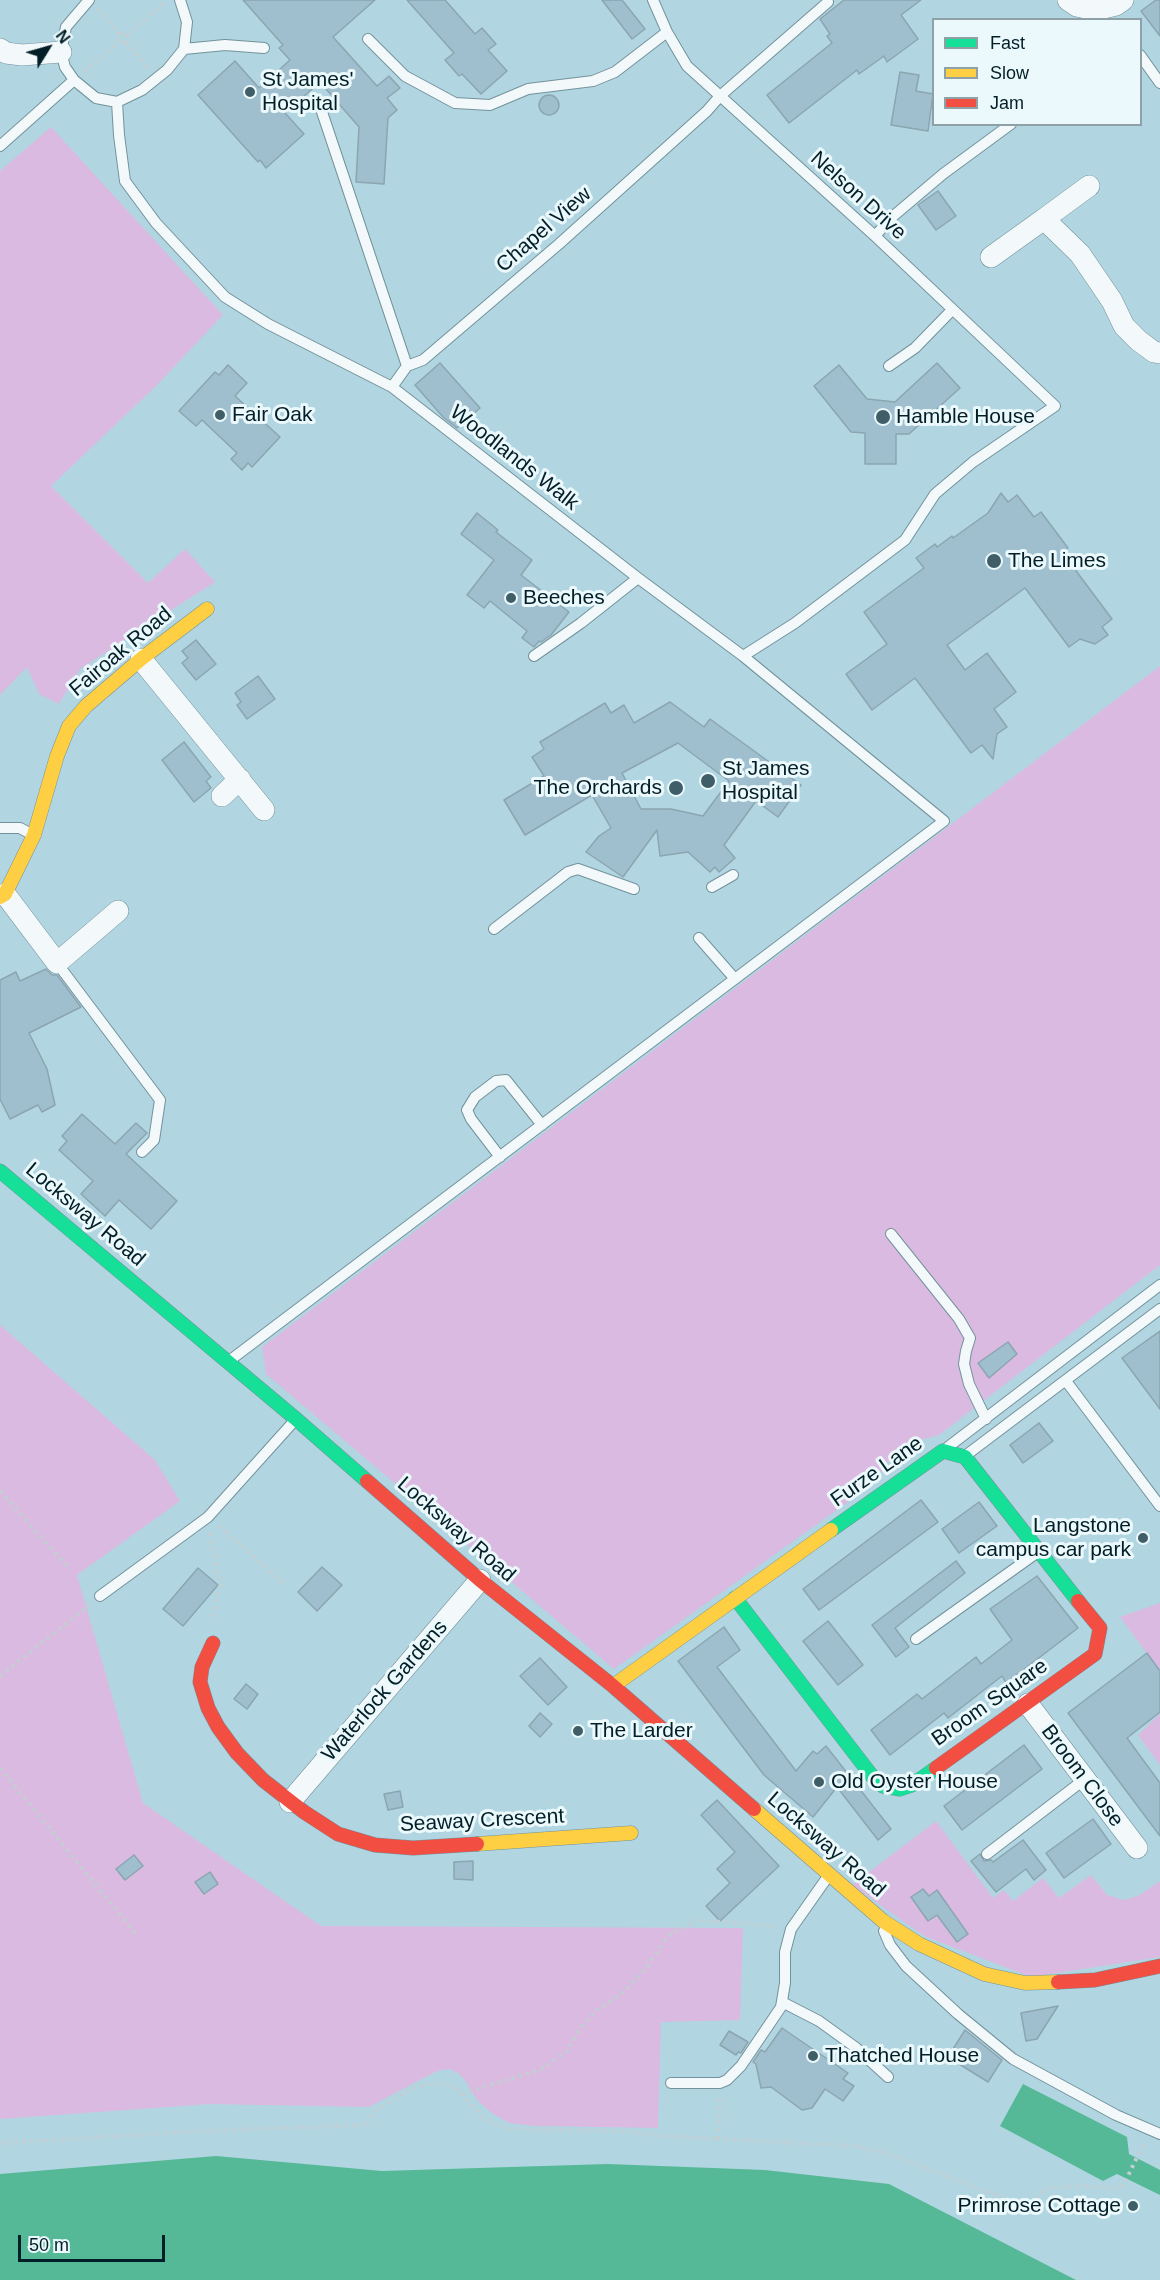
<!DOCTYPE html>
<style>
body{margin:0}
#map{position:relative;width:1160px;height:2280px;overflow:hidden;background:#b1d6e2;font-family:Arial,sans-serif}
canvas{display:block}
.legend{position:absolute;left:932px;top:18px;width:210px;height:108px;box-sizing:border-box;background:#ebf8fc;border:2px solid #8ea1a7;margin:0;padding:8px 10px;list-style:none;font-size:18px;color:#021e27}
.legend li{display:flex;align-items:center;gap:12px;height:30px}
.legend b{width:30px;border:2px solid #8ea1a7}
.north{position:absolute;left:18px;top:18px;width:60px;height:60px;-webkit-text-stroke:4px #ebf8fc;paint-order:stroke;rotate:53deg;font-size:16px;font-weight:700;line-height:24px;text-align:center;color:#021e27}
.north::after{content:'';display:block;margin:auto;width:21px;height:27px;background:#021e27;clip-path:polygon(50% 0,100% 100%,50% 72%,0 100%)}
.scale{position:absolute;left:18px;top:2235px;width:147px;height:27px;box-sizing:border-box;border:3px solid #021e27;border-top:0;padding-left:8px;font-size:18px;line-height:21px;white-space:nowrap;color:#021e27;-webkit-text-stroke:4px #ebf8fc;paint-order:stroke}
</style>
<div id="map">
<canvas width="1160" height="2280"></canvas>
<ul class="legend">
<li><b style="height:8px;background:#16e098"></b>Fast</li>
<li><b style="height:8px;background:#ffcf43"></b>Slow</li>
<li><b style="height:8px;background:#f24e42"></b>Jam</li>
</ul>
<div class="north">N</div>
<div class="scale">50 m</div>
</div>
<script>
const context = document.querySelector('canvas').getContext('2d');
context.lineJoin = 'round';
function paint(path, color) { context.fillStyle = color; context.fill(path, 'evenodd'); }
const poly = rows => new Path2D(rows.map(r => 'M' + r).join(''));
function strokePath(path, color, width, dash) { context.strokeStyle = color; context.lineWidth = width; context.lineCap = dash ? 'butt' : 'round'; context.setLineDash(dash || []); context.stroke(path); }
function write(font, color, halo, rows, align = 'center') {
  context.font = font + ' Arial,sans-serif'; context.lineWidth = 6; context.setLineDash([]); context.textBaseline = 'middle'; context.strokeStyle = halo; context.fillStyle = color; for (const [text, x, y, turn = 0] of rows) {
    context.save(); context.translate(x, y); context.rotate((+turn || 0) * Math.PI / 180); context.textAlign = isNaN(turn) ? turn : align; if (halo) context.strokeText(text, 0, 0); context.fillText(text, 0, 0); context.restore();
  }
}
paint(poly([
 [51,127,223,315,157,385,51,486,148,583,185,549,215,582,80,669,59,704,39,694,27,667,0,695,0,171],
 [1160,666,1160,1265,939,1435,920,1440,888,1462,872,1485,614,1669,266,1374,262,1347],
 [0,1325,155,1460,180,1501,77,1575,143,1803,321,1926,743,1928,740,2020,661,2022,658,2128,534,2126,509,2123,493,2114,478,2101,464,2079,458,2073,449,2069,437,2071,369,2107,210,2104,0,2119],
 [1160,1603,1160,1671,1120,1617],
 [1160,1714,1160,1765,1138,1735],
 [936,1821,993,1898,1004,1890,1013,1901,1043,1878,1059,1898,1091,1875,1107,1895,1124,1900,1138,1896,1160,1881,1160,1957,1031,1977,924,1936,852,1885]
]), '#dabae0');
paint(poly([
 [1023,2084,1127,2137,1129,2154,1160,2170,1160,2195,1117,2174,1103,2181,1000,2126],
 [216,2156,382,2171,608,2164,765,2170,889,2184,1076,2280,0,2280,0,2174]
]), '#55b897');
const building = poly([
 [243,0,375,0,333,37,377,86,389,76,400,88,387,98,397,110,388,118,384,184,356,182,359,127,320,82,285,113,304,134,266,168,260,160,258,162,198,95,235,61,259,88,290,60,279,48,283,45,243,0],
 [407,0,445,0,475,34,482,28,496,44,488,50,507,71,481,94,462,74,459,76,445,60,454,53,407,0],
 [602,0,622,0,645,29,632,39,602,0],
 [844,0,921,0,901,15,918,39,887,62,884,56,859,74,857,70,789,123,767,95,832,43,827,36,830,34,820,19,844,0],
 [1156,0,1160,0,1160,36,1141,11,1156,0],
 [900,72,919,75,916,91,933,94,928,131,891,125,900,72],
 '539 105a10 10 0 1 1 20 0a10 10 0 1 1-20 0Z',
 [938,191,956,216,936,230,918,205,938,191],
 [440,363,480,408,457,428,443,417,415,385,440,363],
 [937,363,960,388,909,434,896,434,896,464,865,464,865,433,851,432,814,386,839,365,867,399,895,402,937,363],
 [228,365,247,383,235,396,280,437,252,467,248,463,242,470,231,459,237,453,202,420,196,426,179,411,215,372,219,375,228,365],
 [1001,493,1008,502,1017,495,1034,517,1041,512,1068,548,1062,552,1112,619,1102,627,1108,635,1095,644,1080,639,1069,647,1025,588,947,645,965,670,987,653,1016,692,994,709,1007,727,997,734,993,759,982,745,971,753,915,678,872,710,846,674,887,644,864,612,924,568,916,558,935,544,937,547,952,536,953,538,988,513,1001,493],
 [477,513,498,530,496,532,532,560,521,575,569,612,551,635,541,642,539,641,534,647,522,638,527,631,490,601,484,608,467,595,494,560,461,534,477,513],
 [196,640,216,664,196,680,182,663,188,658,182,651,196,640],
 [258,676,275,699,247,719,237,705,241,702,235,693,258,676],
 [670,702,704,727,710,719,801,785,778,817,756,801,724,845,735,858,719,872,715,867,710,872,688,852,660,856,657,830,623,877,586,852,599,836,611,828,592,795,525,835,504,800,544,776,532,757,544,749,540,742,605,703,611,713,624,705,634,723,670,702],
 [678,743,729,781,703,816,671,809,641,809,622,773,678,743],
 [184,742,211,777,206,781,211,788,194,802,162,760,184,742],
 [46,969,52,975,57,975,81,1007,29,1033,47,1069,55,1105,42,1112,38,1105,10,1119,0,1099,0,980,16,972,20,981,46,969],
 [82,1114,115,1144,136,1123,147,1133,126,1154,177,1201,151,1229,119,1200,105,1216,81,1194,93,1181,59,1150,67,1141,62,1136,82,1114],
 [1160,1331,1160,1409,1122,1358,1160,1331],
 [1008,1342,1017,1354,989,1378,978,1363,1008,1342],
 [1039,1423,1053,1441,1023,1463,1010,1445,1039,1423],
 [921,1500,938,1522,819,1610,803,1589,921,1500],
 [979,1502,997,1526,959,1553,942,1529,979,1502],
 [956,1561,965,1573,895,1628,909,1647,896,1657,872,1625,956,1561],
 [322,1567,342,1585,317,1611,298,1592,322,1567],
 [198,1568,218,1585,183,1626,163,1609,198,1568],
 [1037,1576,1078,1628,1006,1683,1002,1676,948,1718,944,1713,890,1755,871,1730,917,1694,922,1699,976,1657,981,1664,1012,1640,990,1609,1037,1576],
 [828,1621,863,1665,838,1685,803,1641,828,1621],
 [724,1627,740,1650,717,1667,796,1771,813,1751,817,1754,826,1746,891,1829,878,1840,837,1787,813,1817,764,1775,678,1661,724,1627],
 [1147,1653,1160,1671,1160,1712,1127,1738,1160,1783,1160,1836,1068,1713,1147,1653],
 [540,1658,567,1687,548,1705,520,1676,540,1658],
 [246,1684,258,1694,247,1709,234,1699,246,1684],
 [540,1713,552,1724,540,1737,529,1726,540,1713],
 [1024,1745,1042,1769,962,1830,944,1806,1024,1745],
 [400,1791,403,1807,388,1810,384,1794,400,1791],
 [717,1800,779,1866,720,1921,706,1906,730,1883,717,1869,735,1852,701,1815,717,1800],
 [1093,1819,1111,1844,1064,1878,1046,1853,1093,1819],
 [1023,1840,1046,1870,1034,1880,1026,1869,996,1892,971,1861,980,1854,984,1861,991,1860,993,1862,1023,1840],
 [134,1855,143,1866,125,1880,116,1869,134,1855],
 [473,1861,473,1880,454,1879,454,1862,473,1861],
 [210,1872,218,1884,204,1894,195,1882,210,1872],
 [923,1889,929,1896,937,1890,968,1934,957,1942,937,1915,928,1921,911,1897,923,1889],
 [1058,2006,1037,2039,1026,2041,1021,2013,1058,2006],
 [782,2028,848,2073,843,2079,854,2086,843,2101,825,2089,812,2108,802,2110,771,2087,761,2088,756,2064,753,2062,761,2050,765,2052,782,2028],
 [965,2030,1002,2060,988,2082,948,2057,965,2030],
 [729,2031,748,2042,741,2053,738,2052,736,2055,720,2045,729,2031]
]);
paint(building, '#a0bfce');
strokePath(building, '#8ba5b1', 1.5);
const lane = poly([
 [89,0,66,27,61,52,65,67,74,80,96,98,117,102,142,90,167,70,184,49,187,22,180,0],
 [653,0,667,32,687,66,875,236,1055,406,973,462,935,494,905,540,795,623,743,656],
 [368,39,405,76,455,103,490,105,528,89,593,81,615,72,667,32],
 [184,49,225,45,264,48],
 [1140,55,1160,83],
 [117,102,119,135,125,181,156,223,225,297,268,324,392,387,638,578,743,656,944,821,229,1361],
 [321,109,407,366],
 [0,146,74,80],
 [875,236,891,218,943,174,1011,124],
 [889,366,915,348,951,311],
 [392,387,407,366,423,360,559,244,707,111,720,96,828,2],
 [534,656,581,623,638,578],
 [0,828,20,828,31,834],
 [712,887,733,875],
 [494,929,568,872,578,869,634,889],
 [699,938,735,979],
 [57,963,160,1100,154,1140,142,1152],
 [500,1157,471,1119,467,1110,475,1097,496,1081,506,1080,542,1125],
 [891,1234,959,1319,970,1338,966,1351,964,1364,969,1384,986,1419],
 [1066,1381,1160,1506],
 [948,1447,1160,1285],
 [965,1456,1160,1309],
 [100,1596,208,1517,296,1419],
 [916,1639,1038,1552],
 [987,1854,1085,1779],
 [884,1931,890,1945,906,1966,958,2014,1013,2059,1116,2115,1160,2134],
 [782,2002,819,2021,855,2047,888,2077],
 [671,2083,720,2083,727,2080,741,2066,781,2007,785,1983,785,1952,791,1929,829,1875]
]);
const street = poly([
 [1068,0,1077,6,1095,10,1116,5,1123,0],
 [0,49,6,53,22,55,61,52],
 [1044,219,1089,186],
 [991,257,1044,219,1080,254,1112,301,1124,326,1139,341,1154,352,1160,353],
 [141,659,264,810],
 [222,796,240,779],
 [5,894,57,963,118,911],
 [1028,1704,1137,1848],
 [290,1802,480,1580]
]);
const fast = poly([
 [0,1171,296,1419,367,1481],
 [831,1530,943,1451,965,1457,1078,1601],
 [735,1598,872,1776,883,1786,900,1789,912,1785,936,1768]
]);
const slow = poly([
 [0,897,5,894,34,835,57,756,69,726,86,706,141,659,207,609],
 [613,1686,831,1530],
 [754,1809,883,1921,919,1944,984,1974,1025,1983,1058,1982],
 [477,1844,631,1833]
]);
const jam = poly([
 [367,1481,480,1580,613,1686,754,1809],
 [213,1643,202,1667,200,1682,208,1708,218,1727,237,1753,263,1780,304,1812,338,1834,375,1845,413,1848,477,1844],
 [936,1768,1095,1654,1100,1628,1078,1601],
 [1058,1982,1095,1980,1160,1966]
]);
strokePath(lane, '#73929b', 12);
strokePath(street, '#73929b', 22);
strokePath(fast, '#73929b', 15);
strokePath(slow, '#73929b', 15);
strokePath(jam, '#73929b', 15);
strokePath(poly([
 [98,9,119,34,119,42,126,42,127,35,124,33,119,34],
 [127,35,167,0],
 [126,42,148,68],
 [84,72,119,42],
 [0,1491,67,1566],
 [219,1526,286,1585],
 [210,1533,220,1586,212,1619],
 [0,1676,91,1604],
 [0,1768,136,1934],
 [462,2094,542,2069,567,2051,581,2027,597,2010,621,1994,646,1968,669,1935,695,1921,730,1922,778,1927],
 [718,2139,720,2096],
 [0,2143,206,2131,366,2125,376,2110,411,2089,426,2084,440,2084,455,2086,484,2119,509,2129,624,2131,660,2136,855,2146,886,2153,1015,2202,1024,2204,1034,2201,1042,2192,1049,2188,1083,2186,1119,2189,1124,2184,1144,2143]
]), '#c3ced3', 4, [3, 4.5]);
strokePath(lane, '#f3f9fb', 10);
strokePath(street, '#f3f9fb', 21);
strokePath(fast, '#16e098', 14);
strokePath(slow, '#ffcf43', 14);
strokePath(jam, '#f24e42', 14);
for (const [x, y, r, color] of [
 [250,92,6,"#3f5e68"],
 [220,415,6,"#3f5e68"],
 [883,417,8,"#3f5e68"],
 [994,561,8,"#3f5e68"],
 [511,598,6,"#3f5e68"],
 [708,781,8,"#3f5e68"],
 [676,788,8,"#3f5e68"],
 [1143,1538,6,"#3f5e68"],
 [578,1731,6,"#3f5e68"],
 [819,1782,6,"#3f5e68"],
 [813,2056,6,"#3f5e68"],
 [1133,2206,6,"#3f5e68"]
]) { const dot = new Path2D(); dot.arc(x, y, r, 0, 2 * Math.PI); context.fillStyle = color; context.fill(dot); strokePath(dot, '#ebf8fc', 2); }
write('21px', '#021e27', '#ebf8fc', [
 ["St James'",262,80],
 ["Hospital",262,104],
 ["Fair Oak",232,415],
 ["Hamble House",896,417],
 ["The Limes",1008,561],
 ["Beeches",523,598],
 ["St James",722,769],
 ["Hospital",722,793],
 ["The Orchards",662,788,"right"],
 ["Langstone",1131,1526,"right"],
 ["campus car park",1131,1550,"right"],
 ["The Larder",590,1731],
 ["Old Oyster House",831,1782],
 ["Thatched House",825,2056],
 ["Primrose Cottage",1121,2206,"right"]
], 'left');
write('21px', '#021e27', '#ebf8fc', [
 ["Nelson Drive",858,196,42],
 ["Chapel View",544,230,-41],
 ["Woodlands Walk",514,458,38],
 ["Fairoak Road",121,652,-40],
 ["Locksway Road",85,1215,40],
 ["Furze Lane",877,1472,-35],
 ["Locksway Road",456,1530,41],
 ["Waterlock Gardens",385,1691,-49],
 ["Broom Square",990,1703,-35],
 ["Broom Close",1082,1776,53],
 ["Seaway Crescent",482,1821,-3],
 ["Locksway Road",826,1845,41]
]);
</script>
